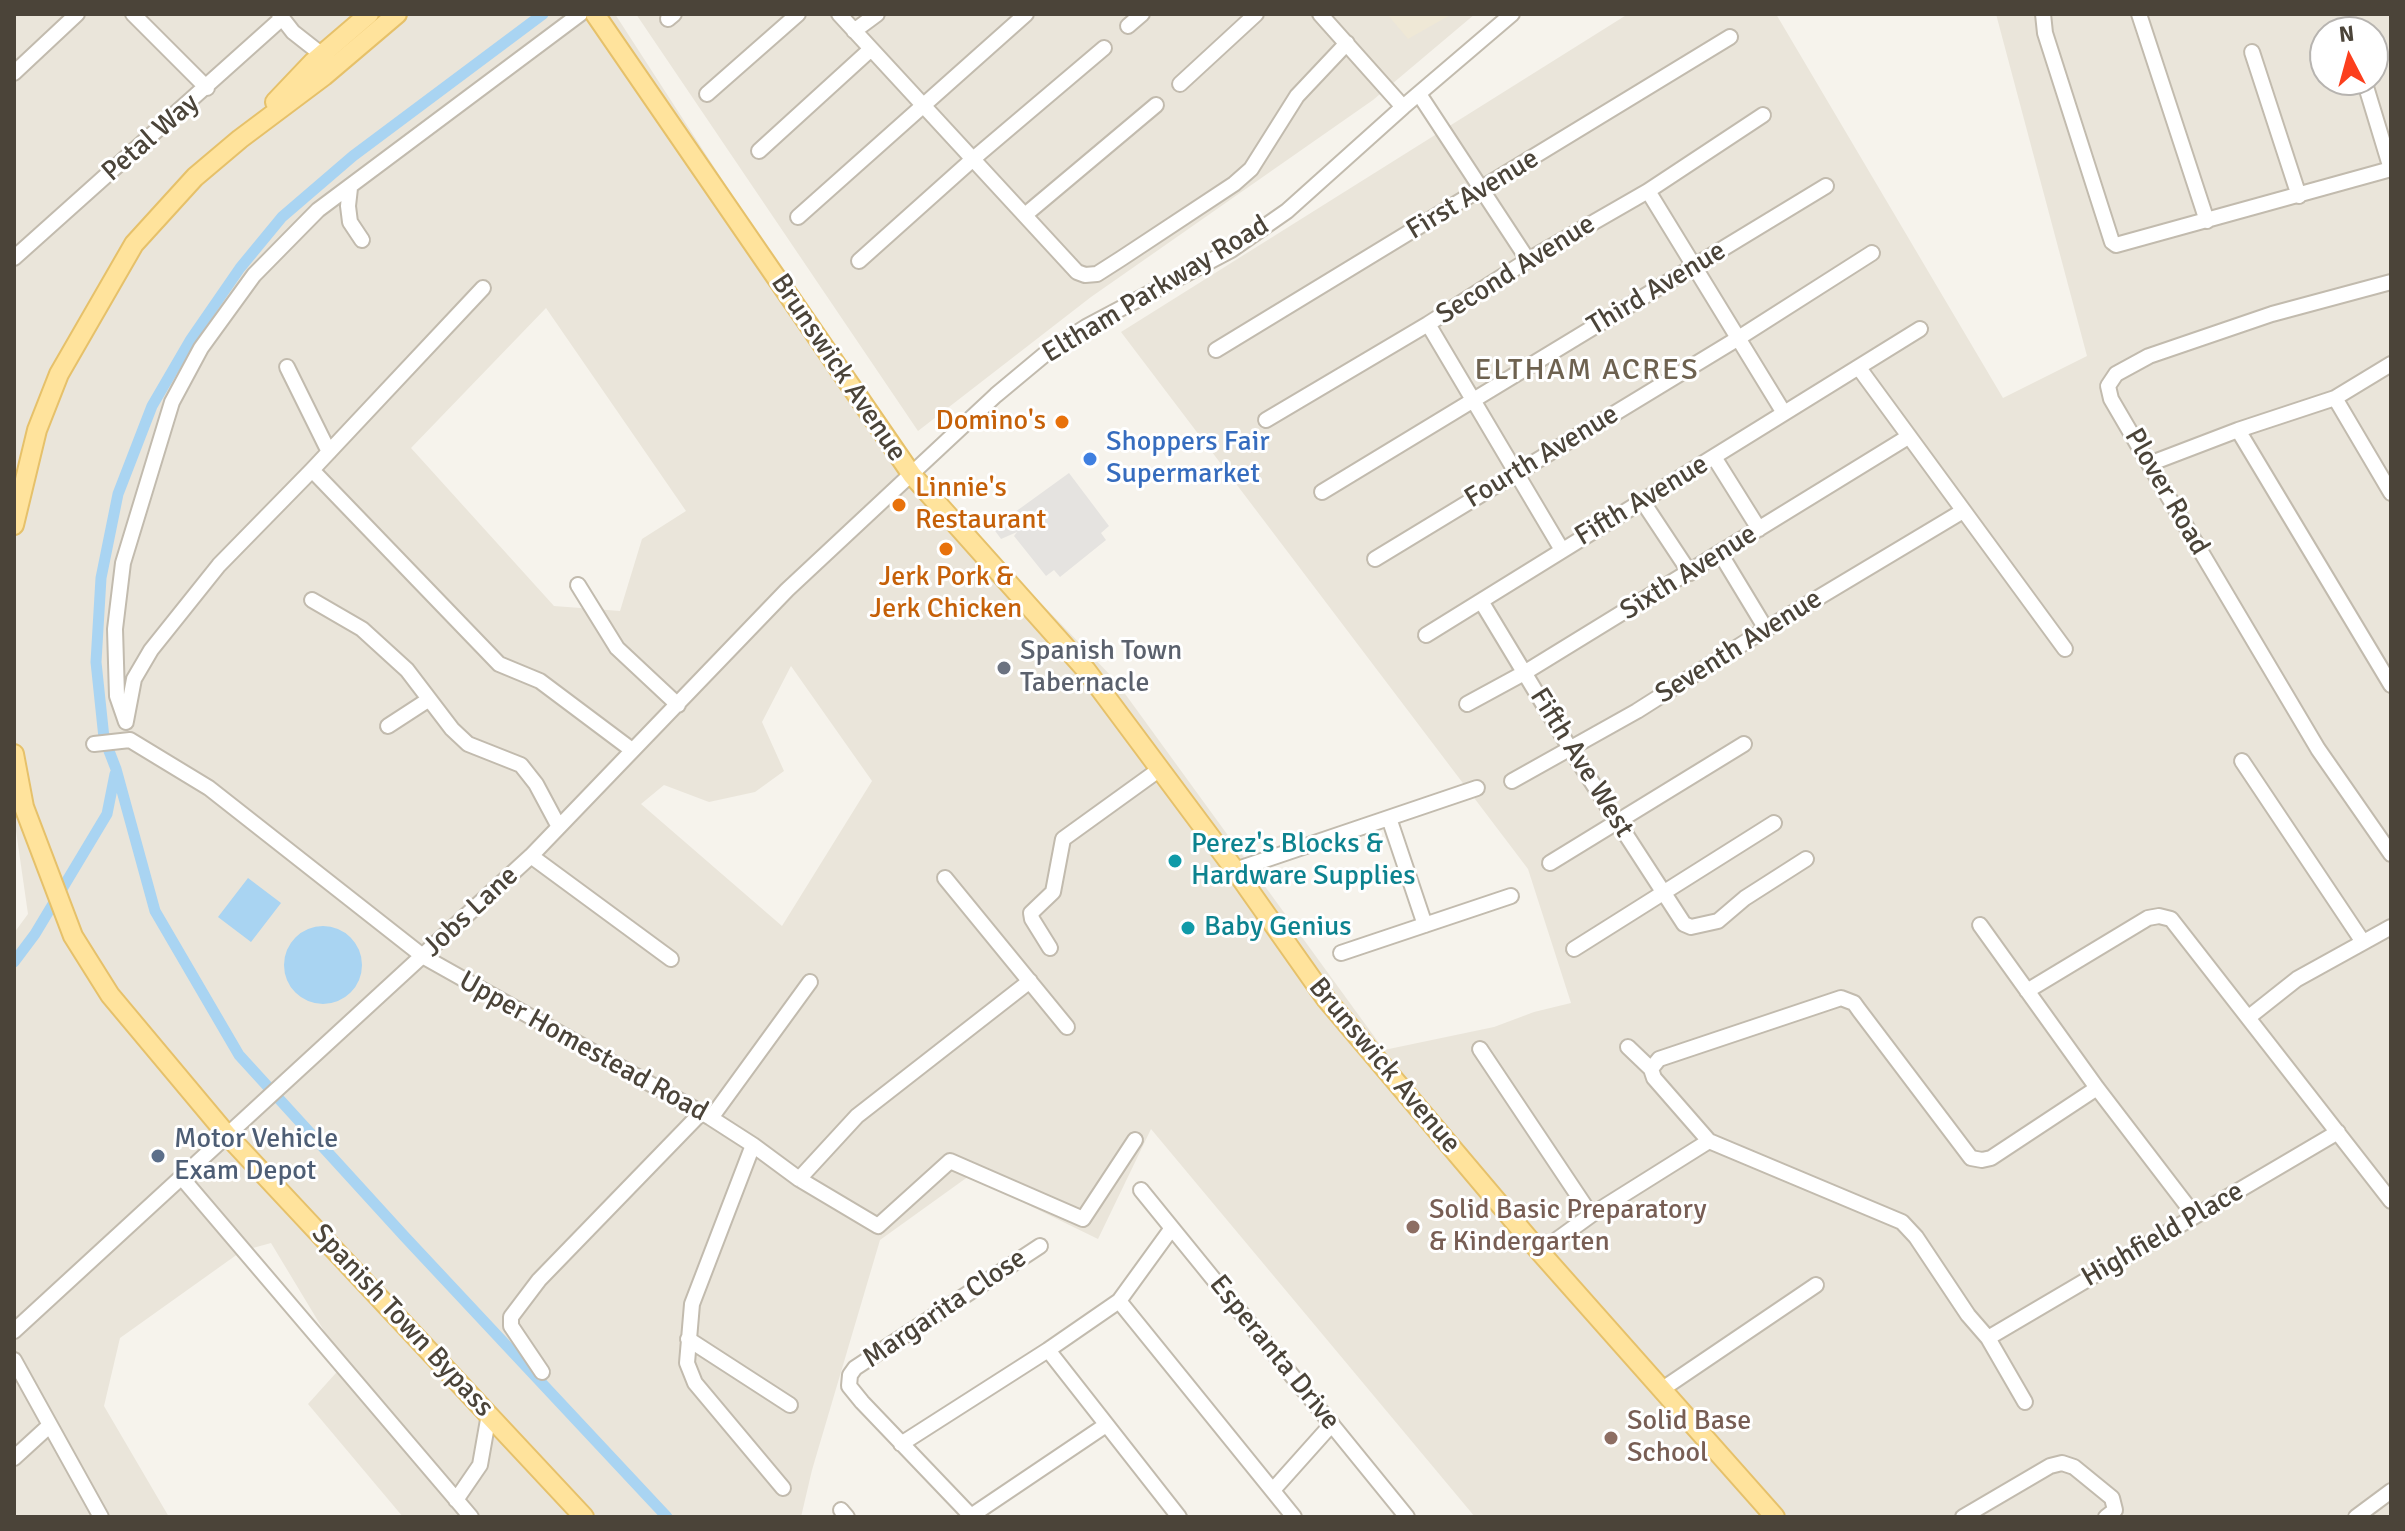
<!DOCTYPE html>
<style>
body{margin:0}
#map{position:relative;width:2405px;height:1531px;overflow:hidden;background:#f6f3ec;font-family:Signika,sans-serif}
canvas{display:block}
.frame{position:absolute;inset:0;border:16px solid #4b4439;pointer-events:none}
.north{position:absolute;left:2309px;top:16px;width:80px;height:80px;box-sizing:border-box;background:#fff;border:2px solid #b7b4b0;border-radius:50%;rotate:354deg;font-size:22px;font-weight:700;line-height:32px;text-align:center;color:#4b4439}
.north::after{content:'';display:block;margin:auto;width:28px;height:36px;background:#fc3f1d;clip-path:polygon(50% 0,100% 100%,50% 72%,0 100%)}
</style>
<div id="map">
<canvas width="2405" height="1531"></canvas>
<div class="frame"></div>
<div class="north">N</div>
</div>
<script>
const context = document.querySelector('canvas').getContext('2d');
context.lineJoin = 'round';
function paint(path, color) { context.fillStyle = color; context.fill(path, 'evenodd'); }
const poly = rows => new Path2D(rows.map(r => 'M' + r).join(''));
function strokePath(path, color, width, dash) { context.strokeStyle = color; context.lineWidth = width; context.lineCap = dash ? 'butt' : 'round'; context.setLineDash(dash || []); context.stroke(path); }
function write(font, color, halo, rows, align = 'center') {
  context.font = font + ' Signika,sans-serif'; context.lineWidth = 6; context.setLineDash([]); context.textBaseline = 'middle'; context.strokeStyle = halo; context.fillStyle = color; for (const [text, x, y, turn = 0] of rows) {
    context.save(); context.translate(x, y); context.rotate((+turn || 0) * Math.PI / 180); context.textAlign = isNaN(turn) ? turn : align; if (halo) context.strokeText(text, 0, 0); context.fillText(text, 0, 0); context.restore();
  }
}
paint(poly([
 [14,14,615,14,905,462,1115,680,1384,1050,1494,1027,1534,1012,1571,1003,1528,869,1121,332,1628,14,1776,14,2003,398,2087,356,1996,14,2391,14,2391,1517,1475,1517,1151,1129,1098,1239,969,1176,880,1240,812,1470,801,1517,403,1517,308,1404,344,1364,271,1243,242,1251,120,1338,104,1406,169,1517,14,1517,14,933,28,914,14,817],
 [2325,32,2373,32,2373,80,2325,80],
 [546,308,686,511,642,539,620,611,554,606,411,448],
 [791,666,872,781,782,926,641,804,664,785,709,802,755,792,784,771,762,722],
 [636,14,1475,14,1373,100,1091,297,918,431]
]), '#eae5da');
paint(poly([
 [1387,14,1452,14,1408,39]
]), '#efe8d6');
paint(poly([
 [1069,473,1109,526,1101,533,1106,540,1060,577,1054,570,1046,576,1014,536,1017,532,1001,539,993,528]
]), '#e5e3e0');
paint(poly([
 [248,878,281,903,251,942,218,917],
 '284 965a39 39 0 1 1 78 0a39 39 0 1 1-78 0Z'
]), '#a9d4f2');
strokePath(poly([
 [543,14,353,156,282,217,240,268,191,339,152,406,118,494,101,578,96,662,104,738,116,769,155,911,239,1055,405,1237,667,1517],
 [14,962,35,934,107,814,115,774]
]), '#a9d4f2', 11);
const minor = poly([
 [133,14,207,88],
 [279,14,293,32,321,54],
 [839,14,1077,272,1085,275,1097,274,1122,258,1234,184,1251,169,1297,96,1347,43],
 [1320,14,1403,107],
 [2043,14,2045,33,2112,242,2116,245,2391,169],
 [2139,14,2207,221],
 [668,19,674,14],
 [1128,26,1142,14],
 [854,31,877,14],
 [2252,52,2299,196],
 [14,73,77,14],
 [2364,80,2391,169],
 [1180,84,1256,14],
 [707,94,798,14],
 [1419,94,1528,260],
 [759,151,871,49],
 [350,188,348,206,350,222,362,240],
 [1648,191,1784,413],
 [1025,215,1156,105],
 [798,217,1026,14],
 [14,258,281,19],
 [859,261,973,159,1104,48],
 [2391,282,2272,314,2149,356,2116,374,2108,386,2111,399,2149,464,2318,749,2391,854],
 [1428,324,1562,550],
 [1216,350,1730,37],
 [287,367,329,452],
 [1859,368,2065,649],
 [2335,398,2391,493],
 [1266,420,1428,324,1528,260,1648,191,1763,115],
 [2238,430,2391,685],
 [1714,457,1759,529],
 [2149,464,2238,430,2335,398,2391,364],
 [312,470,499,664,540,681,632,750],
 [1322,492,1826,186],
 [1643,502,1690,573],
 [1720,553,1766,629],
 [1375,559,1737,339,1872,253],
 [578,585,617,648,678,705],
 [312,600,362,629,407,670,452,729,468,744,521,765,536,784,559,827],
 [1481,601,1571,750,1684,924,1691,927,1718,921,1745,898,1806,859],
 [1426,635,1920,329],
 [1467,704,1524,673,1908,437],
 [126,721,134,679,151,650,219,565,312,470,483,288],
 [126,722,117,696,115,629,123,563,172,402,201,348,254,275,318,210,580,14],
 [388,726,428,700],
 [94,744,130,740,209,788,424,957,711,1118,753,1145,799,1179,878,1226,950,1161,1083,1219,1135,1140],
 [2242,761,2363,942],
 [1512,781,1637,711,1766,629,1963,511],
 [1389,818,1425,925],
 [531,856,671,959],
 [1550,863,1744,744],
 [1235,870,1477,788],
 [945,878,1067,1027],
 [1980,925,2097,1088,2195,1216],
 [1050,948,1032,919,1031,913,1053,892,1063,839,1160,769],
 [1574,949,1774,823],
 [1341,953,1511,896],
 [2027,991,2148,918,2159,916,2171,919,2391,1201],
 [2249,1017,2297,979,2391,927],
 [1628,1047,1651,1069,1654,1078,1709,1141,1902,1222,1916,1237,1968,1315,1988,1338,2025,1402],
 [1480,1049,1591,1215],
 [1651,1069,1659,1059,1841,998,1854,1003,1859,1010,1971,1158,1982,1160,1991,1158,2097,1088],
 [711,1118,810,982],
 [753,1145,692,1304,687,1363,695,1383,783,1488],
 [182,1178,471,1517],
 [799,1179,857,1116,1030,981],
 [1141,1190,1407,1517],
 [1540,1252,1591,1215,1709,1141],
 [1119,1301,1294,1517],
 [14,1331,531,856,787,590,996,395,1050,350,1086,327,1231,250,1287,211,1403,107,1512,14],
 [1988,1338,2338,1132],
 [688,1339,790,1405],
 [1048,1350,1179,1517],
 [14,1360,101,1517],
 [542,1372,511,1326,511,1317,539,1280,701,1113],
 [1661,1390,1816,1285],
 [901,1444,1048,1350,1119,1301,1172,1228],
 [14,1458,49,1426],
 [1273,1490,1332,1424],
 [456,1500,480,1465,489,1414],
 [841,1510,847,1517],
 [971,1516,1106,1425],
 [972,1517,862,1402,849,1386,850,1375,855,1368,1040,1246],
 [1963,1517,2050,1466,2062,1463,2074,1467,2112,1498,2115,1510,2106,1517],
 [2356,1517,2391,1491]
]);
const major = poly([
 [595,14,912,475,1086,670,1235,870,1326,999,1540,1252,1775,1517],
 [275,102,313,62,369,14],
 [14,525,37,430,59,374,134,244,195,177,240,139,324,76,397,14],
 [14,754,24,807,73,936,110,995,228,1136,584,1517]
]);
strokePath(minor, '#c2bbae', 18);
strokePath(major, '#e6c16a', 22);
strokePath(minor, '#fff', 14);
strokePath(major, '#ffe39c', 18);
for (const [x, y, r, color] of [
 [1062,422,8,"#e8710a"],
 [1090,459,8,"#3f7fe0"],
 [899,505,8,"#e8710a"],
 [946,549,8,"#e8710a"],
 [1004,668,8,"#6b7280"],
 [1175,861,8,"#0f9aa8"],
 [1188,928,8,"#0f9aa8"],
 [158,1156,8,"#5c6f8a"],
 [1413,1227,8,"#8d6e63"],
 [1611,1438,8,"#8d6e63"]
]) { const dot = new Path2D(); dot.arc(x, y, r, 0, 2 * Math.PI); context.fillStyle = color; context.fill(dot); strokePath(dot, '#fff', 3); }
write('28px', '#4b4439', '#fff', [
 ["Petal Way",151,138,-41],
 ["First Avenue",1473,195,-31],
 ["Second Avenue",1516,270,-32],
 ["Third Avenue",1657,289,-31],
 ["Eltham Parkway Road",1156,290,-31],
 ["Brunswick Avenue",838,368,56],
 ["Fourth Avenue",1542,457,-31],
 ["Plover Road",2166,492,60],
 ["Fifth Avenue",1642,501,-31],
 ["Sixth Avenue",1689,573,-32],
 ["Seventh Avenue",1739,647,-32],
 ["Fifth Ave West",1581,763,58],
 ["Jobs Lane",471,912,-43],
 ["Upper Homestead Road",583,1047,29],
 ["Brunswick Avenue",1384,1066,50],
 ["Highfield Place",2163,1235,-30],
 ["Margarita Close",945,1309,-34],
 ["Spanish Town Bypass",402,1321,47],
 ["Esperanta Drive",1274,1353,51]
]);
write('28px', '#c56008', '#fff', [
 ["Domino's",1046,422],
 ["Linnie's",915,489,"left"],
 ["Restaurant",915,521,"left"],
 ["Jerk Pork &",946,578,"center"],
 ["Jerk Chicken",946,610,"center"]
], 'right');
write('28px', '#366cbe', '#fff', [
 ["Shoppers Fair",1106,443],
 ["Supermarket",1106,475]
], 'left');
write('28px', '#5b616d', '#fff', [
 ["Spanish Town",1020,652],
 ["Tabernacle",1020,684]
], 'left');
write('28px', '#0d838f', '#fff', [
 ["Perez's Blocks &",1191,845],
 ["Hardware Supplies",1191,877],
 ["Baby Genius",1204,928]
], 'left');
write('28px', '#4e5e75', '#fff', [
 ["Motor Vehicle",174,1140],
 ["Exam Depot",174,1172]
], 'left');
write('28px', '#785e54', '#fff', [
 ["Solid Basic Preparatory",1429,1211],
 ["& Kindergarten",1429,1243],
 ["Solid Base",1627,1422],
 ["School",1627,1454]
], 'left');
context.letterSpacing = '2px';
write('30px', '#6e6250', '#fff', [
 ["ELTHAM ACRES",1587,371]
]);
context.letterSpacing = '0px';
</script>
